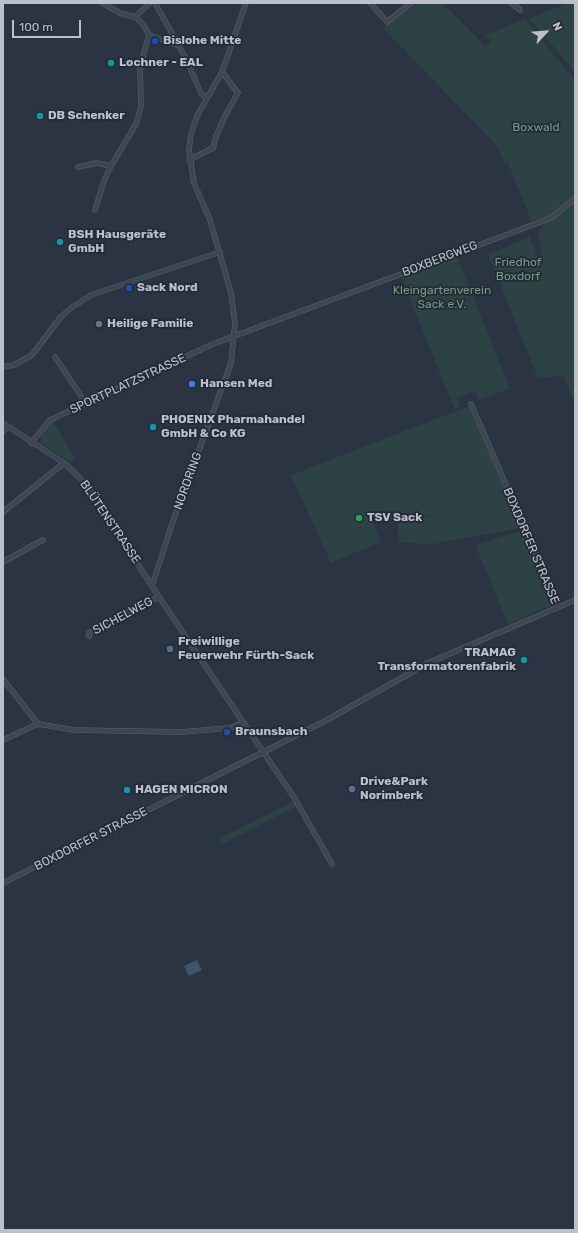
<!DOCTYPE html>
<meta charset="utf-8">
<style>
body{margin:0}
#map{position:relative;width:578px;height:1233px;overflow:hidden;background:#2a3442;font-family:Rubik,sans-serif}
canvas{display:block}
.frame{position:absolute;inset:0;border:4px solid #bbc1cc;pointer-events:none}
.north{position:absolute;left:526px;top:12px;width:40px;height:40px;-webkit-text-stroke:3px #232b37;paint-order:stroke;rotate:64deg;font-size:11px;font-weight:700;line-height:16px;text-align:center;color:#bbc1cc}
.north::after{content:'';display:block;margin:auto;width:14px;height:18px;background:#bbc1cc;clip-path:polygon(50% 0,100% 100%,50% 72%,0 100%)}
.scale{position:absolute;left:12px;top:20px;width:69px;height:18px;box-sizing:border-box;border:2px solid #bbc1cc;border-top:0;padding-left:5px;font-size:12px;line-height:14px;white-space:nowrap;color:#bbc1cc;-webkit-text-stroke:3px #232b37;paint-order:stroke}
</style>
<div id="map">
<canvas width="578" height="1233"></canvas>
<div class="frame"></div>
<div class="north">N</div>
<div class="scale">100 m</div>
</div>
<script>
const context = document.querySelector('canvas').getContext('2d');
context.lineJoin = 'round';
function paint(path, color) { context.fillStyle = color; context.fill(path, 'evenodd'); }
const poly = rows => new Path2D(rows.map(r => 'M' + r).join(''));
function strokePath(path, color, width, dash) { context.strokeStyle = color; context.lineWidth = width; context.lineCap = dash ? 'butt' : 'round'; context.setLineDash(dash || []); context.stroke(path); }
function write(font, color, halo, rows, align = 'center') {
  context.font = font + ' Rubik,sans-serif'; context.lineWidth = 3.5; context.setLineDash([]); context.textBaseline = 'middle'; context.strokeStyle = halo; context.fillStyle = color; for (const [text, x, y, turn = 0] of rows) {
    context.save(); context.translate(x, y); context.rotate((+turn || 0) * Math.PI / 180); context.textAlign = isNaN(turn) ? turn : align; if (halo) context.strokeText(text, 0, 0); context.fillText(text, 0, 0); context.restore();
  }
}
paint(poly([
 [417,3,442,3,485,46,491,42,485,35,525,19,575,80,575,404,564,376,538,378,488,254,530,237,538,258,542,254,538,230,543,228,540,219,532,222,508,163,511,162,505,163,496,145,383,28],
 [568,3,575,3,575,72,529,18],
 [457,256,510,389,479,400,475,391,456,398,460,407,455,410,401,277],
 [469,406,554,604,508,624,475,545,521,531,520,528,428,545,399,542,397,523,438,515,373,521,381,542,331,563,291,475],
 [52,421,75,457,70,462,41,443,42,434],
 [294,801,297,806,222,844,220,838]
]), '#2d4244');
paint(poly([
 [197,960,202,970,189,976,184,966]
]), '#43536b');
const street = poly([
 [102,3,120,13,135,17,143,24,149,35,179,46],
 [155,3,185,57,201,93,206,97],
 [370,3,387,22,411,3],
 [511,3,520,10],
 [135,17,150,3],
 [189,160,213,148,216,136,225,116,238,93,222,72],
 [78,167,96,163,111,166,136,124,141,107,140,67,149,35],
 [95,210,104,181,111,166],
 [55,357,85,402],
 [3,367,14,365,32,355,60,318,71,308,91,295,220,252],
 [471,404,559,607],
 [3,423,64,463,86,484,159,597,295,799,332,864],
 [3,431,7,427],
 [31,443,50,420,213,344,546,220,555,215,575,198],
 [3,512,64,463],
 [3,562,43,540],
 [152,586,174,518,231,363,235,323,231,293,210,220,194,183,189,150,191,134,197,116,222,72,246,3],
 [89,636,89,633,159,597],
 [3,679,38,724],
 [3,740,38,724,74,730,181,732,230,728,244,722],
 [3,883,325,721,428,663,575,600]
]);
strokePath(street, '#5c646f', 5.5);
strokePath(street, '#3e4652', 4.5);
for (const [x, y, r, color] of [
 [155,41,4,"#1a4fb4"],
 [111,63,4,"#0f9aa8"],
 [40,116,4,"#0f9aa8"],
 [60,242,4,"#0f9aa8"],
 [129,288,4,"#1a4fb4"],
 [99,324,4,"#6b7280"],
 [192,384,4,"#3f7fe0"],
 [153,427,4,"#0f9aa8"],
 [359,518,4,"#2e9e5b"],
 [170,649,4,"#5c6f8a"],
 [524,660,4,"#0f9aa8"],
 [227,732,4,"#1a4fb4"],
 [352,789,4,"#5c6f8a"],
 [127,790,4,"#0f9aa8"]
]) { const dot = new Path2D(); dot.arc(x, y, r, 0, 2 * Math.PI); context.fillStyle = color; context.fill(dot); strokePath(dot, '#232b37', 1.5); }
write('bold 12px', '#bbc1cc', '#232b37', [
 ["Bislohe Mitte",163,41],
 ["Lochner - EAL",119,63],
 ["DB Schenker",48,116],
 ["BSH Hausgeräte",68,235],
 ["GmbH",68,249],
 ["Sack Nord",137,288],
 ["Heilige Familie",107,324],
 ["Hansen Med",200,384],
 ["PHOENIX Pharmahandel",161,420],
 ["GmbH & Co KG",161,434],
 ["TSV Sack",367,518],
 ["Freiwillige",178,642],
 ["Feuerwehr Fürth-Sack",178,656],
 ["TRAMAG",516,653,"right"],
 ["Transformatorenfabrik",516,667,"right"],
 ["Braunsbach",235,732],
 ["Drive&Park",360,782],
 ["Norimberk",360,796],
 ["HAGEN MICRON",135,790]
], 'left');
write('12px', '#759a7e', '#232b37', [
 ["Boxwald",536,128],
 ["Friedhof",518,263],
 ["Boxdorf",518,277],
 ["Kleingartenverein",442,291],
 ["Sack e.V.",442,305]
]);
write('12px', '#bbc1cc', '#232b37', [
 ["BOXBERGWEG",440,259,-21],
 ["SPORTPLATZSTRASSE",128,384,-25],
 ["NORDRING",188,481,-70],
 ["BLÜTENSTRASSE",110,522,56],
 ["BOXDORFER STRASSE",531,546,67],
 ["SICHELWEG",123,616,-28],
 ["BOXDORFER STRASSE",91,839,-27]
]);
</script>
